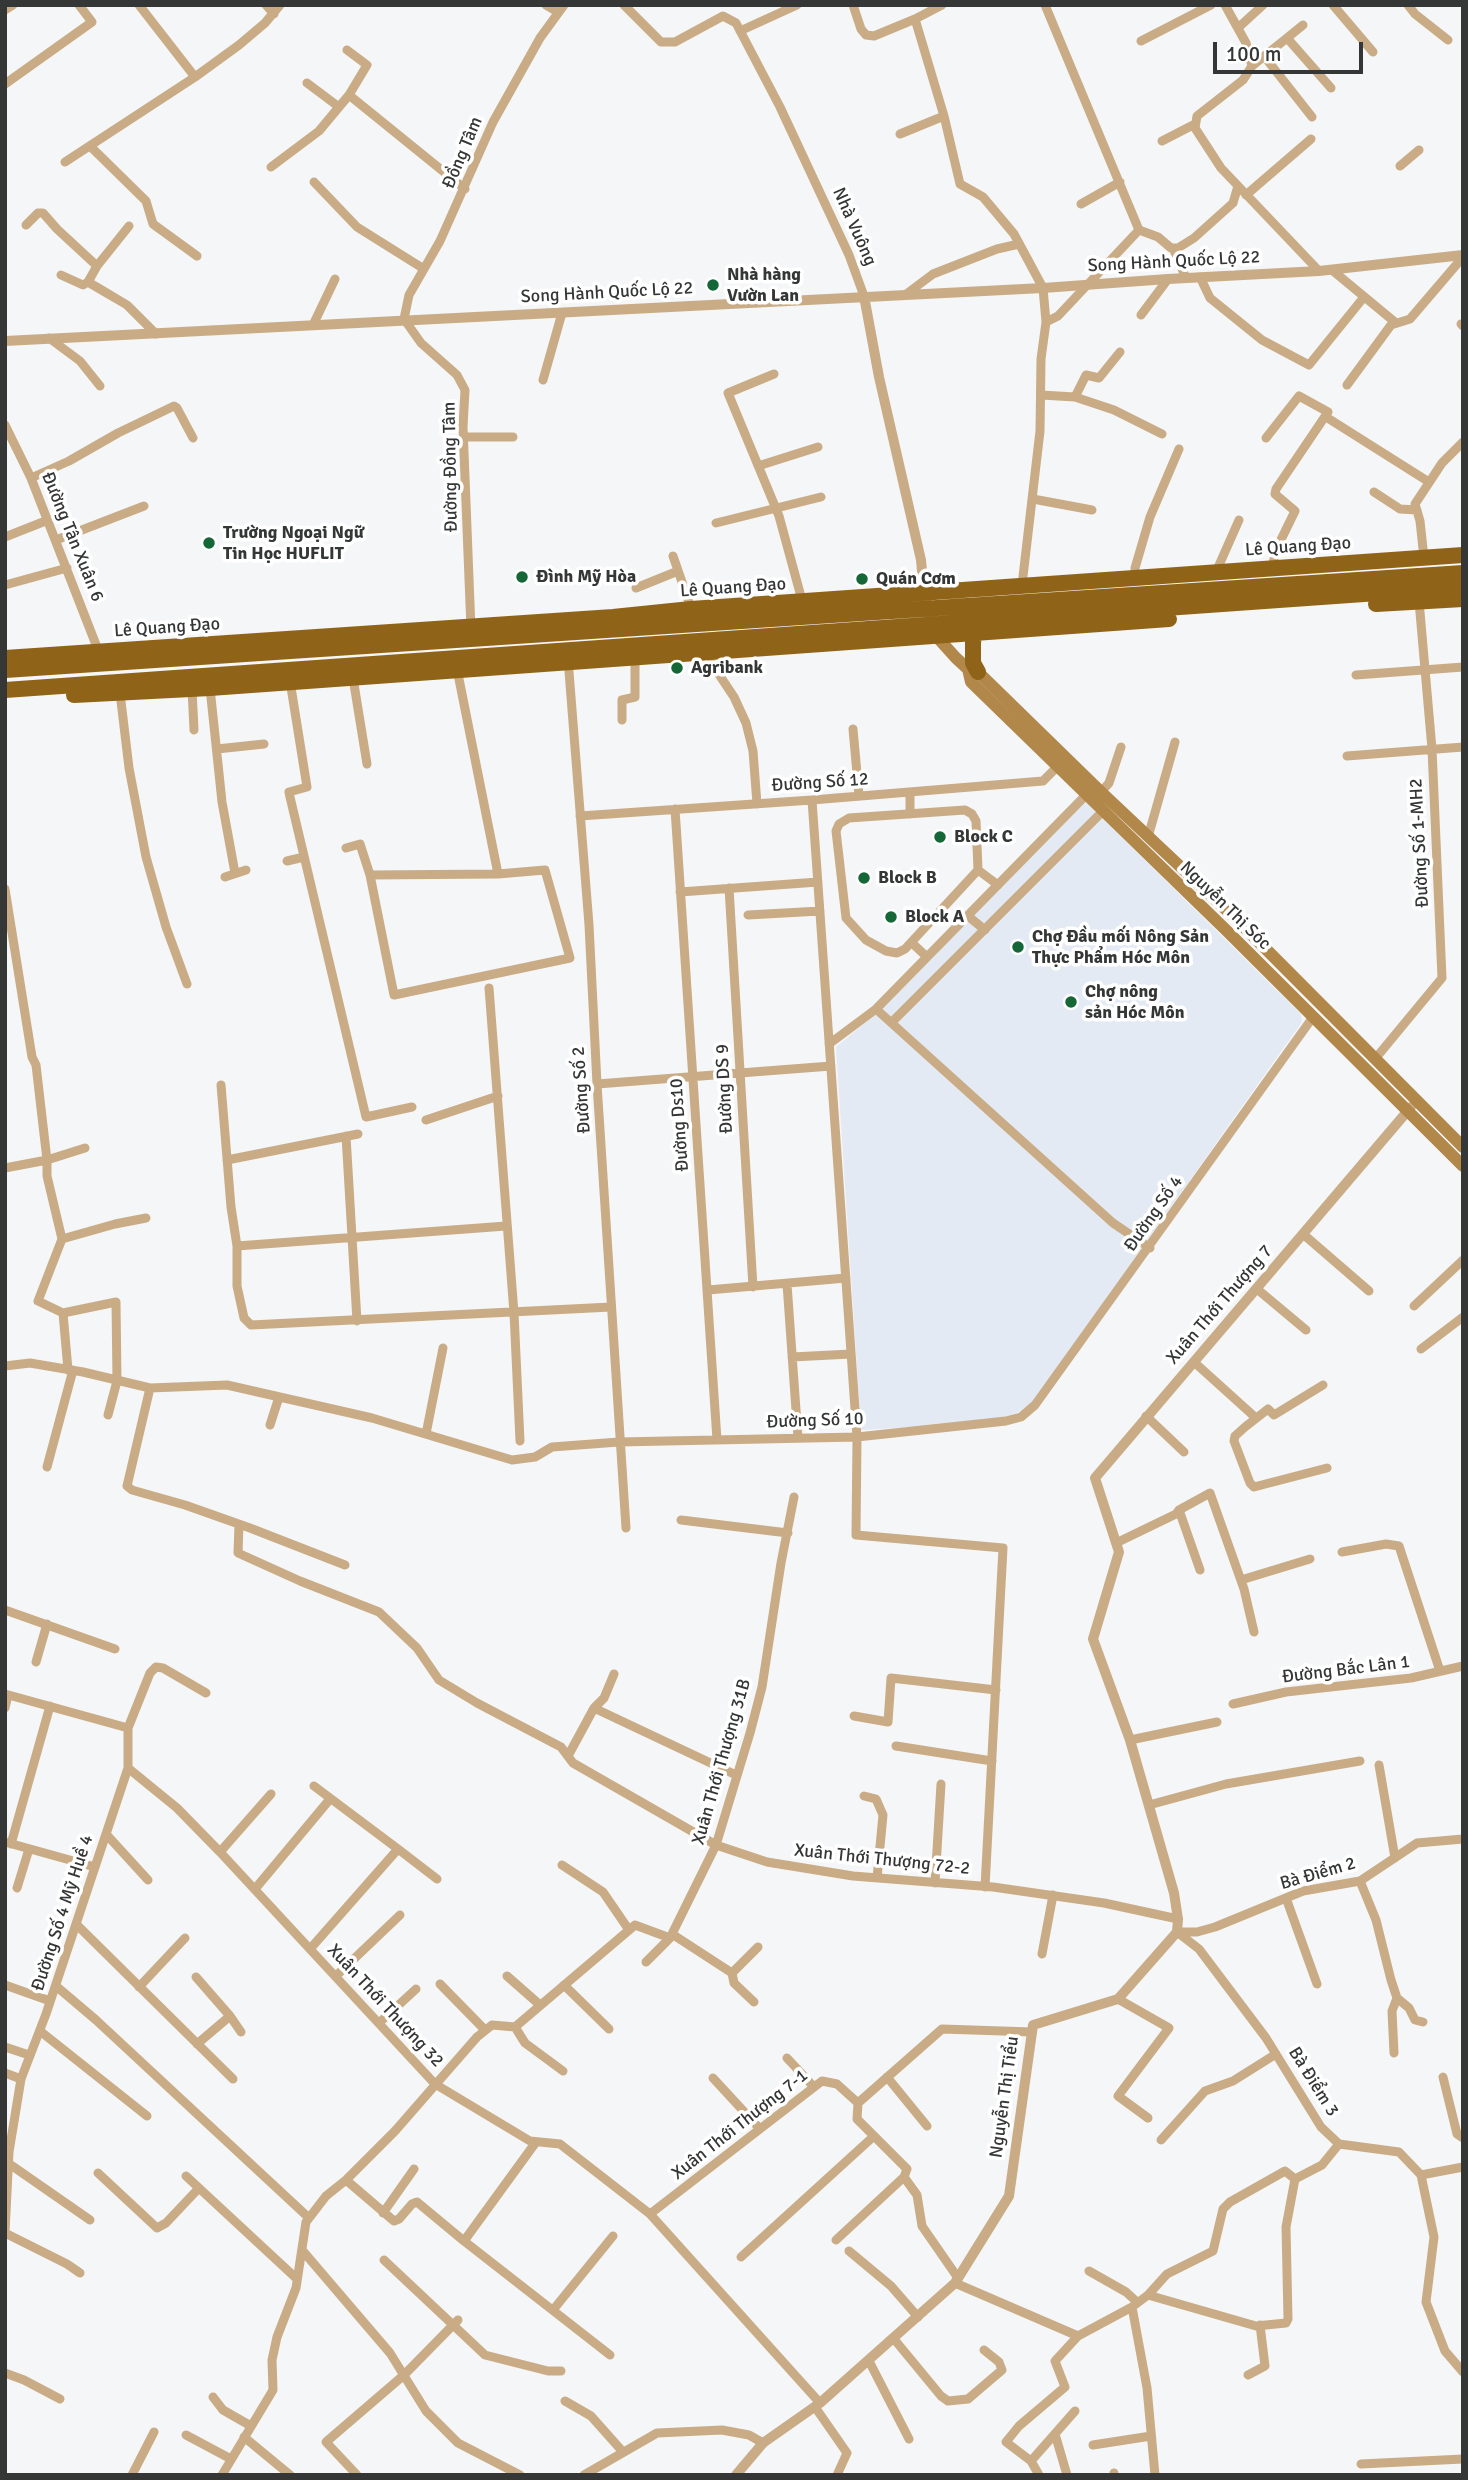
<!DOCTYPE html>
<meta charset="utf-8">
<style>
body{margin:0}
#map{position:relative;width:1468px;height:2480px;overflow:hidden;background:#f5f6f8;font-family:Signika,sans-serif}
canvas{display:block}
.frame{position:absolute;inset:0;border:7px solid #353636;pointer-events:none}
.scale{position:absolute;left:1213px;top:42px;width:150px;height:32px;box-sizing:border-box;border:4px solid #353636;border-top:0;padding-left:9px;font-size:21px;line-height:24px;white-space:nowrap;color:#353636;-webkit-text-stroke:5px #fff;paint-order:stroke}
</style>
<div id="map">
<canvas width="1468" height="2480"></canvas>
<div class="frame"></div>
<div class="scale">100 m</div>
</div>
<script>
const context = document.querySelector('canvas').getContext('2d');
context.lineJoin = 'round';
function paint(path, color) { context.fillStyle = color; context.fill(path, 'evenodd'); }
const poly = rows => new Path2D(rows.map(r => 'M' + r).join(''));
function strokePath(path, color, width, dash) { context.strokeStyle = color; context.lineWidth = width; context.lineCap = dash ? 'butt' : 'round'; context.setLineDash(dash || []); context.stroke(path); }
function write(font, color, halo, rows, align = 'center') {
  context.font = font + ' Signika,sans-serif'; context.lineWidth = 7; context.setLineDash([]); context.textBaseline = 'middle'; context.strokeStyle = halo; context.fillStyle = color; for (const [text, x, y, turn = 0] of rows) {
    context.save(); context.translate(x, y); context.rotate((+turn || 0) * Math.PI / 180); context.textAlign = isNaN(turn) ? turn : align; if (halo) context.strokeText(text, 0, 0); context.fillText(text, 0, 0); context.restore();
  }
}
paint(poly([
 [1085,801,1301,1014,1302,1022,1032,1403,1012,1416,990,1419,954,1425,861,1430,836,1047,884,1007]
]), '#e4eaf3');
strokePath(poly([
 [139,5,195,77],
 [266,5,274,14],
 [546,5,558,12],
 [624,5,661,42,675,42,723,16,736,23,780,107,849,255,864,296],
 [853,5,861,29,866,35,874,36,915,19],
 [942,5,915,19,944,116,960,184,983,197,1014,234,1043,288,1046,322],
 [1045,5,1139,230],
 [1225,5,1246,43,1252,66,1243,80,1197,116,1195,128,1221,168,1319,271],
 [1333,5,1373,52],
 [1408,5,1415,14,1448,40],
 [5,10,13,5],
 [1239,27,1263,5],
 [740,31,797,5],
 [1287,38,1303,25],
 [1141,41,1211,5],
 [1264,56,1312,117],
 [1252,66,1287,38,1331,88],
 [307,83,339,107],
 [5,84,92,22,79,5],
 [349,95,465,189],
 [900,134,944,116],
 [1162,141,1195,124],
 [90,146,146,201,153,224,197,256],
 [65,162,195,77,239,45,265,23,280,5],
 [1400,166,1419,150],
 [271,167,319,131,349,95,367,65,347,50],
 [314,182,357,227,424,269],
 [1246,195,1311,139],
 [1081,204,1120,182],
 [26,225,38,213,43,213,57,229,97,266],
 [1139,230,1158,237,1171,248,1178,248,1194,238,1233,203,1238,186],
 [1173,248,1186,278],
 [1332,270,1396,323],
 [61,275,83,285,88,282,105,292,127,305,156,334],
 [1200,277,1210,298,1262,340,1309,365,1364,297],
 [88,282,97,266,129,226],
 [905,295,933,274,997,249,1019,244],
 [1141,315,1168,279],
 [1461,324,1463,326],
 [313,325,335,279],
 [49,338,80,361,100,386],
 [774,374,728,393,779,516,803,604],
 [543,380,562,313],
 [1347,385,1391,325,1410,319,1463,257],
 [1041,395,1075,397,1086,375,1099,378,1120,352],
 [1075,397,1114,410,1162,434],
 [1326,417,1429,482],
 [5,425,31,478,100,655],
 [463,437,513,437],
 [1266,438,1299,396,1328,412,1276,489,1275,494,1295,511,1276,550,1272,568],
 [758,466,818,447],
 [31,478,69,461,118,433,174,406,177,408,193,438],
 [1374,492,1400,509,1417,510],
 [1033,499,1092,510],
 [716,523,821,497],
 [5,537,48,520],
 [56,540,144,506],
 [673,556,692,611],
 [1424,558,1420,521,1415,504,1442,463,1463,442],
 [1216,572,1239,520],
 [1135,579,1135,568,1150,517,1179,449],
 [5,585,67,568],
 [1022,585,1040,431,1041,359,1046,322,1058,316,1139,230],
 [636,588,678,571],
 [471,629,463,427,465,390,457,375,421,343,404,319,409,295,440,241,493,122,540,38,564,5],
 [704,652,734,697,746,723,753,751,757,804],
 [568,659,589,925,597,1084,626,1528],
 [457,669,498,874],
 [1356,675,1463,667],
 [353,678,367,764],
 [290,681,307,787,289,792,290,797,366,1117,412,1107],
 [210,688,222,802,235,873],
 [192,689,194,730],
 [120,693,129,768,146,857,166,927,187,984],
 [622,720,622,700,635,697,635,658],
 [853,729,859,796],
 [217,749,264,744],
 [1347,756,1463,747],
 [910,792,910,814],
 [1101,792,1109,783,1121,747],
 [812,800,857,1437,856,1535,1003,1548,985,1887],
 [675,809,717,1440],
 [965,810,972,814,976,821,978,870,905,949,897,953,886,951,866,940,846,918,836,831,839,824,849,818,965,810],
 [580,816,812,800,1043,781,1057,767],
 [1148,837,1175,742],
 [346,848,360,844,370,875,394,995,570,958,545,870,498,874,370,875],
 [287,861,304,857],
 [978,870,998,885],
 [225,877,246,870],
 [729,888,753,1287],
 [5,889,32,1057,36,1065,47,1160,85,1148],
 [680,892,818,882],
 [748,915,820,911],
 [968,916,985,930],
 [912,943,927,957],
 [489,988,514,1313,520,1441],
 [876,1009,1113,1223,1150,1248],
 [892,1022,1103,811],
 [829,1044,876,1009,1086,795],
 [1375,1059,1442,978,1432,749,1419,601],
 [597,1084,831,1066],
 [221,1085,231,1207,237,1246,237,1286,244,1318,251,1325,611,1307],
 [426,1120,498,1096],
 [346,1136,357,1321],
 [227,1160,358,1134],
 [5,1168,47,1160,47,1176,62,1239,115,1224,146,1218],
 [1303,1234,1369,1291],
 [62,1239,38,1301,63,1313],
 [237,1246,506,1226],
 [787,1284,798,1438],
 [1257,1289,1306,1330],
 [708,1290,846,1278],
 [1414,1306,1463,1260],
 [1421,1349,1463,1317],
 [792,1357,851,1354],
 [1194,1362,1256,1418],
 [5,1366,30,1363,83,1372,150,1388,227,1385,372,1418,512,1460,535,1457,552,1447,619,1442,857,1437,1006,1421,1021,1417,1035,1405,1313,1017],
 [68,1370,63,1313,116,1302,117,1381,108,1415],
 [1323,1385,1274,1415,1268,1409,1245,1427,1235,1436,1234,1441,1250,1483,1254,1487,1327,1468],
 [150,1388,127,1486,132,1490,185,1505,250,1528,345,1565],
 [1146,1416,1184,1452],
 [270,1425,279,1397],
 [426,1434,443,1348],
 [47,1467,73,1370],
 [1179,1510,1200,1570],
 [681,1520,788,1533],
 [239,1524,238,1553,300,1581,379,1612,417,1648,439,1680,477,1703,561,1747,573,1763,716,1845,767,1862,853,1876,993,1887,1104,1903,1178,1919],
 [1116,1543,1176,1514,1179,1510,1210,1493,1244,1589,1254,1632],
 [1342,1552,1386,1544,1399,1546,1440,1671],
 [1241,1580,1310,1559],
 [5,1610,115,1649],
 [36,1662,47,1624],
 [5,1694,128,1728,128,1768,46,2014,21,2079,9,2152,5,2232],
 [1233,1704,1286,1692,1411,1678,1463,1666],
 [5,1708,8,1695],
 [594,1708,736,1775],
 [854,1716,888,1722,891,1678,996,1690],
 [128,1728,150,1673,156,1667,163,1668,206,1693],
 [1130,1740,1217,1722],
 [896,1746,992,1761],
 [568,1756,594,1708,604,1698,614,1674],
 [1379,1765,1395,1858],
 [128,1768,177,1808,220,1852,435,2084,530,2141,560,2144,650,2214,820,2403],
 [314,1786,398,1849],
 [864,1796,876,1799,883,1815,877,1878],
 [1149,1805,1226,1784,1360,1761],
 [106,1834,148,1880],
 [5,1842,95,1867],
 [11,1844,50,1706],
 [220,1852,271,1794],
 [562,1865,603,1892,629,1930],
 [1360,1881,1376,1920,1391,1980,1397,1998,1409,2008,1415,2020,1423,2022],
 [935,1883,941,1784],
 [17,1888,29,1849],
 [255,1889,330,1799],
 [1286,1898,1317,1984],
 [76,1924,233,2079],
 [1177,1932,1199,1949,1266,2038,1321,2127,1339,2144,1399,2152,1421,2175],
 [1177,1932,1197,1932,1215,1927,1303,1891,1360,1881,1417,1843,1463,1839],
 [672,1934,732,1973,758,1947],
 [310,1949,398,1849,437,1879],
 [1042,1954,1053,1895],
 [646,1962,670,1938],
 [732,1973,734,1983,754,2002],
 [336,1976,400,1915],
 [507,1976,540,2005],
 [196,1977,230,2016,197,2044],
 [440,1984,485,2030],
 [5,1985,50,2001],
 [564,1985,609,2029],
 [56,1986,96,2020,309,2218],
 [139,1987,185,1938],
 [1118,1999,1169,2028,1118,2096,1148,2118],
 [230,2016,241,2032],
 [379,2023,416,1989],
 [515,2027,525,2043,563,2071],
 [40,2031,147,2116],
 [5,2047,29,2055],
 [1394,2053,1392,2011,1397,1998],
 [787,2058,814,2087],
 [5,2073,21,2079],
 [887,2077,927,2126],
 [1443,2077,1457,2134,1463,2138],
 [713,2078,760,2129],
 [858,2103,857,2119,907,2169,904,2177],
 [1161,2140,1205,2091,1233,2081,1276,2054],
 [536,2142,464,2241,610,2355],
 [8,2163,90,2220],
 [98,2173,157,2228,166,2223,199,2188],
 [1421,2175,1434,2237,1426,2302,1445,2351,1463,2372],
 [1421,2175,1463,2167],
 [186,2176,297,2279],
 [1295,2179,1322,2165,1339,2144],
 [346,2180,394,2221,399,2219,412,2204,417,2202,464,2241],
 [383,2213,414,2169],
 [650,2214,822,2081,837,2084,858,2103,942,2029,1032,2032],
 [5,2233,67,2264,80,2273],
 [836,2240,904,2177,917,2195,922,2226,958,2278],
 [302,2250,390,2353,426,2411,458,2443,520,2475],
 [849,2251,891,2286,918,2317],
 [741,2257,874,2136],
 [384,2260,485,2355,548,2371,561,2371],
 [1089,2271,1126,2292,1137,2302],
 [955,2283,1078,2336,1132,2307,1148,2295,1167,2274,1213,2251,1223,2209,1230,2202,1285,2171,1295,2179],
 [1148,2295,1256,2326,1286,2323,1288,2319,1286,2227,1295,2179],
 [1132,2307,1147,2388,1155,2475],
 [553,2310,613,2236],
 [894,2339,941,2396,948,2401,968,2399,1002,2370,999,2362,984,2350],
 [869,2361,909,2439],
 [5,2373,24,2380,60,2399],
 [1248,2375,1265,2366,1260,2325],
 [213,2397,223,2410,251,2426],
 [565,2401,591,2416,623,2452],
 [815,2407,847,2453,837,2475],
 [1055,2434,1067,2475],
 [186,2435,231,2459],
 [244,2437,290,2475],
 [1093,2445,1151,2436],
 [1031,2461,1075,2411],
 [1361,2464,1463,2459],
 [1114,2473,1114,2475],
 [132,2475,154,2432],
 [222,2475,273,2390,272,2360,277,2337,296,2288,306,2222,326,2196,346,2180,395,2131,477,2037,492,2025,515,2027,635,1925,670,1938,716,1845,750,1733,762,1687,781,1563,794,1497],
 [357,2475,326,2442,404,2375,458,2320],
 [584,2475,657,2433,722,2430,749,2435,763,2443],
 [1039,2475,1031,2461,1006,2442,1019,2426,1065,2387,1055,2361,1078,2336]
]), '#c9ac85', 9);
strokePath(poly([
 [864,296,879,377,921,560,924,593],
 [5,341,1043,288,1168,279,1319,271,1463,255],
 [736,2475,763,2443,820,2403,955,2283,1009,2196,1033,2025,1118,1999,1177,1932,1178,1919,1174,1893,1130,1740,1093,1639,1119,1552,1095,1478,1411,1107]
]), '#c9ac85', 10);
strokePath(poly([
 [925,600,937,637,956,658,968,669,978,672,1101,792,1237,920,1463,1147],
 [968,669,971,682,1227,931,1463,1166]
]), '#b1874a', 12);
strokePath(poly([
 [1376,604,1463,599],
 [5,658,613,617,691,609,1463,555],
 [5,670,1463,573],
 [978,672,973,663,973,643,974,634,979,625],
 [5,690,1463,587],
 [74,695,210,688,1169,619]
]), '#906418', 16);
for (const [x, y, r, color] of [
 [713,285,7,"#166738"],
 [209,543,7,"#166738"],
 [522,577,7,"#166738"],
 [862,579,7,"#166738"],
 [677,668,7,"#166738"],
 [940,837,7,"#166738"],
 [864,878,7,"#166738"],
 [891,917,7,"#166738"],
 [1018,947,7,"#166738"],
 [1071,1002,7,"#166738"]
]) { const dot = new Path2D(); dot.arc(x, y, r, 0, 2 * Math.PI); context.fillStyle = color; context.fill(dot); strokePath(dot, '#fff', 2.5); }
write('18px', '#353636', '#fff', [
 ["Đồng Tâm",463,153,-67],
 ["Nhà Vuông",854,227,66],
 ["Song Hành Quốc Lộ 22",1174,262,-3],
 ["Song Hành Quốc Lộ 22",607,293,-3],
 ["Đường Đồng Tâm",451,467,-91],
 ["Đường Tân Xuân 6",72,537,68],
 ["Lê Quang Đạo",1298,547,-4],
 ["Lê Quang Đạo",733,588,-4],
 ["Lê Quang Đạo",167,628,-4],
 ["Đường Số 12",820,783,-4],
 ["Đường Số 1-MH2",1420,843,-93],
 ["Nguyễn Thị Sóc",1225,906,44],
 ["Đường DS 9",725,1089,-93],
 ["Đường Số 2",582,1090,-94],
 ["Đường Ds10",680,1125,-94],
 ["Đường Số 4",1154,1214,-55],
 ["Xuân Thới Thượng 7",1220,1305,-49],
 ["Đường Số 10",815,1421,-2],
 ["Đường Bắc Lân 1",1346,1670,-7],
 ["Xuân Thới Thượng 31B",722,1762,-74],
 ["Xuân Thới Thượng 72-2",882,1860,6],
 ["Bà Điểm 2",1318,1874,-16],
 ["Đường Số 4 Mỹ Huề 4",63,1913,-72],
 ["Xuân Thới Thượng 32",385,2006,47],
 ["Bà Điểm 3",1313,2082,58],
 ["Nguyễn Thị Tiểu",1005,2097,-82],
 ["Xuân Thới Thượng 7-1",740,2125,-38]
]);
write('bold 18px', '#353636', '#fff', [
 ["Nhà hàng",727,275],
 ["Vườn Lan",727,296],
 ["Trường Ngoại Ngữ",223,533],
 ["Tin Học HUFLIT",223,554],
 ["Đình Mỹ Hòa",536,577],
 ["Quán Cơm",876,579],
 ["Agribank",691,668],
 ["Block C",954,837],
 ["Block B",878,878],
 ["Block A",905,917],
 ["Chợ Đầu mối Nông Sản",1032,937],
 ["Thực Phẩm Hóc Môn",1032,958],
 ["Chợ nông",1085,992],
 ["sản Hóc Môn",1085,1013]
], 'left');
</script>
